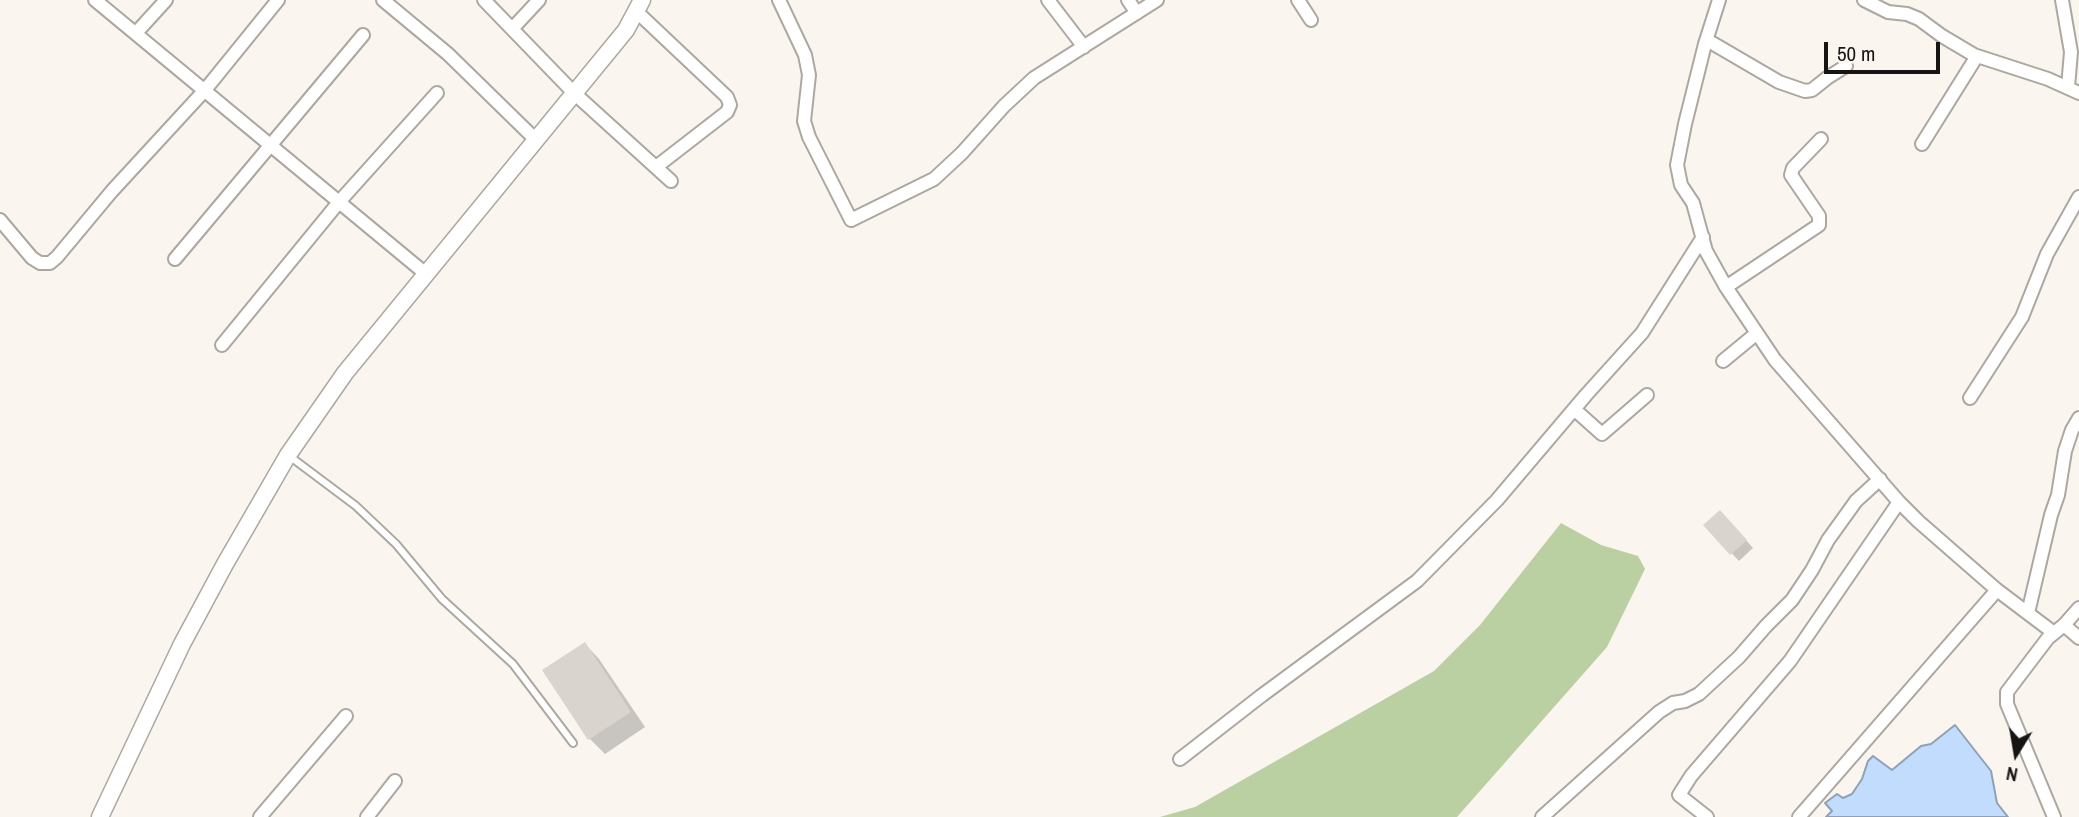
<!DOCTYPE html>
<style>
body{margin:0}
#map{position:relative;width:2079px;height:817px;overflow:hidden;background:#faf5ef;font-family:"Archivo Narrow",sans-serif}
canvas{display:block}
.north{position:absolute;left:1981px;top:719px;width:70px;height:70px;-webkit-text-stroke:5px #faf5ef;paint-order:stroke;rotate:191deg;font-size:19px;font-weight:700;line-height:28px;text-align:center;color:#171513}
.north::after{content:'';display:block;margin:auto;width:24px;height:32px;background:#171513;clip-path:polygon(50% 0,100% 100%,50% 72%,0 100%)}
.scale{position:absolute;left:1824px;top:42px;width:116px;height:32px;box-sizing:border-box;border:4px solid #171513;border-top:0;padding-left:9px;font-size:21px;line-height:24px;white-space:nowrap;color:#171513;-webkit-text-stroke:5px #faf5ef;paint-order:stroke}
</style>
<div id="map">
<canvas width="2079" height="817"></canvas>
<div class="north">N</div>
<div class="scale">50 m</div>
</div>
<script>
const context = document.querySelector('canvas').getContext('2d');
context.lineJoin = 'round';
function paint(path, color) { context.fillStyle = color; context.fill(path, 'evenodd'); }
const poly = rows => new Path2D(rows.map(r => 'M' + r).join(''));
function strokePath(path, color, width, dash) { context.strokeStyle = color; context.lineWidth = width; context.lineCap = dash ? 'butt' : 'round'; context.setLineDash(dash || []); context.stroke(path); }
paint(poly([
 [1561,523,1601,545,1638,556,1645,569,1607,647,1457,817,1160,817,1195,807,1434,671,1480,625]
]), '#bad0a3');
const water = poly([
 [1955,725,1991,771,1997,803,2008,817,1826,817,1832,811,1825,803,1837,794,1843,798,1852,794,1862,779,1868,761,1873,756,1892,770,1921,746,1931,744,1955,725]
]);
paint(water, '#c2dcfd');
strokePath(water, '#8fa0b7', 2);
paint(poly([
 [1727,519,1753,548,1739,561,1705,525],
 [585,644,599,659,645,727,605,754,590,739]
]), '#0003');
paint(poly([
 [1720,510,1747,540,1730,555,1703,525],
 [585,642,631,712,588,740,542,670]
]), '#d9d4ce');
const service = poly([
 [288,455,356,506,396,544,442,599,513,664,573,743]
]);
const minor = poly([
 [95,0,426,274],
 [383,0,448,54,536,140],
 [484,0,574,93,671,181],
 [779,0,805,55,809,75,804,121,809,137,851,220,934,179,962,153,1004,106,1034,78,1157,0],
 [1048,0,1084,47],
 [1128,0,1137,13],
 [1298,0,1311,20],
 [1719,0,1705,44,1685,124,1677,165,1681,185,1693,203,1706,251,1726,287,1775,360,1899,502,1918,521,1997,590,2054,633],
 [1864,0,1888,12,1907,14,1919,19,1942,36,1974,55,2048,79,2079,93],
 [2062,0,2071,52,2068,87],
 [636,11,727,97,730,105,727,112,656,167],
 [512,29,539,0],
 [136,33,166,0],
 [1707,40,1779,82,1805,91,1812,90,1827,78,1846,66],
 [1922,144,1977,56],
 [0,220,32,258,40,263,50,263,57,257,112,191,205,90,278,0],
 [175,259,363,35],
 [1726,287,1819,225,1819,216,1791,175,1793,168,1821,139],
 [222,345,339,202,437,93],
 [1723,361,1757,333],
 [1970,398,2022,317,2047,254,2079,197],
 [1574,409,1602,434,1647,395],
 [2028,613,2051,515,2058,495,2065,451,2072,430,2079,418],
 [2064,625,2079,608],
 [1180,759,1261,696,1417,581,1497,500,1586,395,1642,333,1703,237],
 [260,817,346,716],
 [367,817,395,781],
 [1542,817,1659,712,1673,703,1685,701,1699,694,1739,657,1766,626,1792,600,1812,570,1828,540,1856,501,1880,479],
 [1707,817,1679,795,1691,776,1790,661,1899,502],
 [1799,817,1997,590],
 [2054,817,2007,704,2007,692,2048,638,2064,625,2079,638]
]);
const tertiary = poly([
 [100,817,182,644,225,564,288,455,345,373,626,30,642,0]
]);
strokePath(service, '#aca8a1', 10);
strokePath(minor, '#aca8a1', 16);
strokePath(tertiary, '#aca8a1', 19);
strokePath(service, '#fff', 6);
strokePath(minor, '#fff', 12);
strokePath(tertiary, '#fff', 16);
</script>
